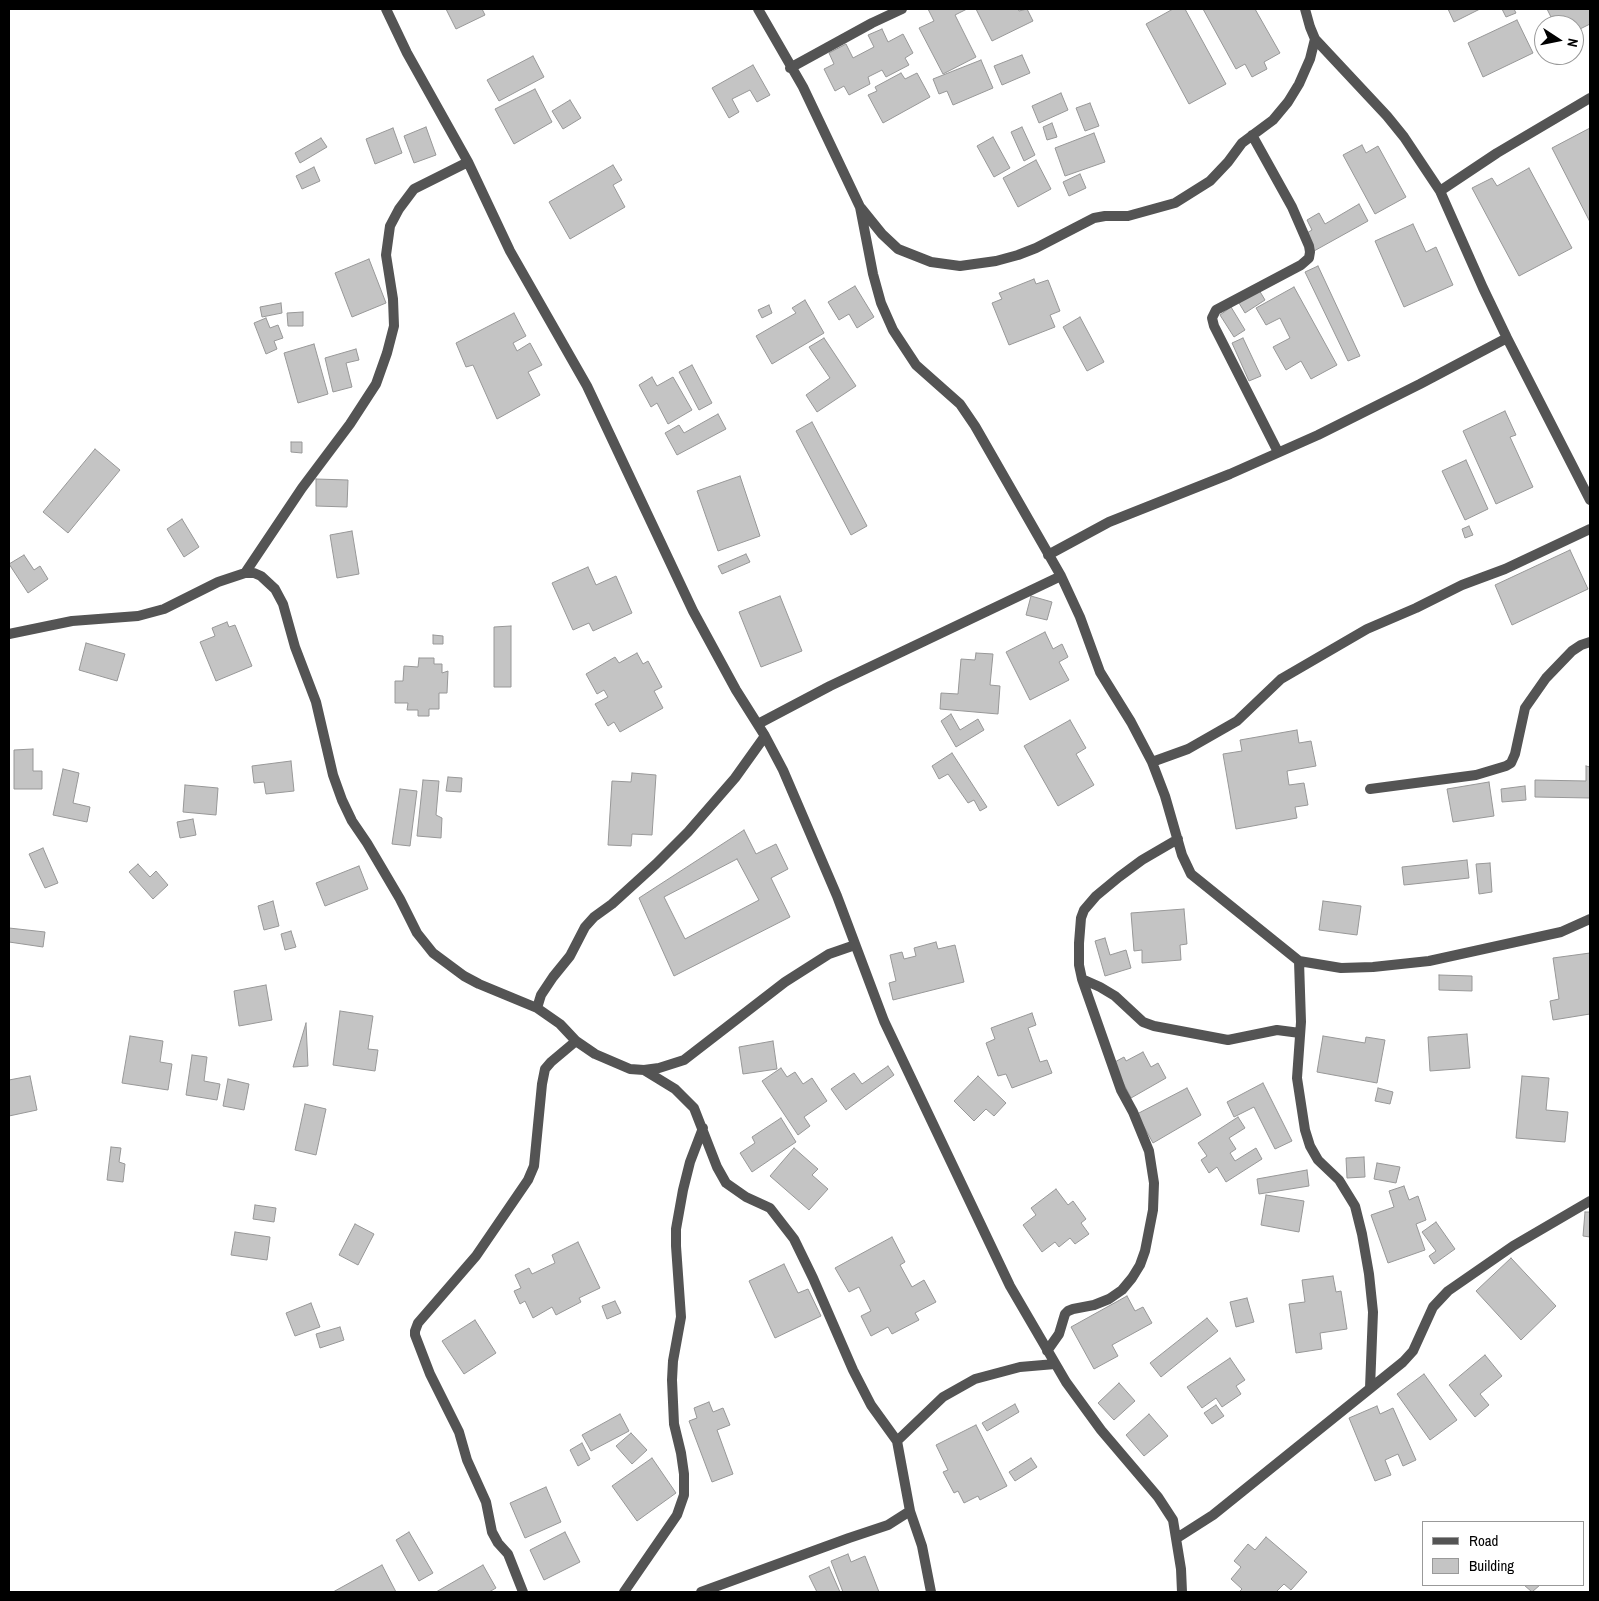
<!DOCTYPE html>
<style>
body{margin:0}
#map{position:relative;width:1599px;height:1601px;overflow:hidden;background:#fff;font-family:"Archivo Narrow",sans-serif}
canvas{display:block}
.frame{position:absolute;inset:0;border:10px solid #000;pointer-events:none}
.legend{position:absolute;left:1422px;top:1521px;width:162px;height:65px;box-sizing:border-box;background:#fff;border:1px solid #999;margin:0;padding:6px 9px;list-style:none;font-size:15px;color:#000}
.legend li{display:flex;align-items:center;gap:10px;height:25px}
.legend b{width:25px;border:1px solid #999}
.north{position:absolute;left:1534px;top:15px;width:50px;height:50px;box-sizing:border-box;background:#fff;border:1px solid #999;border-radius:50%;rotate:101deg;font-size:14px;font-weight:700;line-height:20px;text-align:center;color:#000}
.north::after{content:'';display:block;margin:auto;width:18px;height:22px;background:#000;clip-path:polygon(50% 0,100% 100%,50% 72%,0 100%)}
</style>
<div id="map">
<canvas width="1599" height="1601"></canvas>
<div class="frame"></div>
<ul class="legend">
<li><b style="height:6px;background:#545454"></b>Road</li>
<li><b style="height:14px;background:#c4c4c4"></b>Building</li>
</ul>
<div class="north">N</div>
</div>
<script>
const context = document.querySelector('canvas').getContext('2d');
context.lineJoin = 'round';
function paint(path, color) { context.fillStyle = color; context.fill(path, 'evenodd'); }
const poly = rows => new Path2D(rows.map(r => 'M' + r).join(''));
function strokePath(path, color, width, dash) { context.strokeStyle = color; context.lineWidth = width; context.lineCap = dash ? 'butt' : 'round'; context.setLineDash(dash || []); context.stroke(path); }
const building = poly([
 [446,9,482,9,485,15,456,29,446,9],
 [928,9,967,9,955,15,976,57,943,74,919,28,934,21,928,9],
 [976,9,1018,9,1019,11,1027,9,1033,21,992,41,976,9],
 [1173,9,1185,9,1226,84,1189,104,1146,24,1173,9],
 [1203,9,1255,9,1280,53,1264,62,1267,69,1252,77,1245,64,1236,69,1203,9],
 [1448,9,1480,9,1454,22,1448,9],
 [1502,9,1514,9,1516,13,1506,17,1502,9],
 [1547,9,1590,9,1590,24,1574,32,1574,25,1555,25,1547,9],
 [1517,20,1533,53,1483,77,1468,43,1517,20],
 [882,29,888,42,903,34,913,53,905,58,909,65,886,77,882,70,868,77,870,84,849,95,844,86,835,91,824,69,834,64,829,53,846,44,853,58,874,47,868,35,882,29],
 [1022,55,1030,73,1002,85,994,66,1022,55],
 [533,56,544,77,499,101,487,80,533,56],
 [981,60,993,88,953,105,947,91,939,94,933,79,981,60],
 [753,65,770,95,757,102,750,90,732,99,739,112,729,118,712,88,753,65],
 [901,73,905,79,917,73,930,97,883,123,868,95,877,91,875,87,901,73],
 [535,89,552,122,514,144,495,109,535,89],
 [1061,93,1068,110,1039,123,1032,106,1061,93],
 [570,100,581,118,563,129,552,111,570,100],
 [1090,103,1099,126,1085,131,1076,108,1090,103],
 [1052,123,1057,137,1047,140,1043,127,1052,123],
 [426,127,436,155,414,163,404,136,426,127],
 [1022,127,1035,155,1024,161,1011,132,1022,127],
 [393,128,402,153,375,164,366,139,393,128],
 [1590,128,1590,222,1552,148,1590,128],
 [1094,133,1105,162,1065,176,1055,148,1094,133],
 [993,137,1010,168,994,177,977,146,993,137],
 [321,138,327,147,300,163,295,153,321,138],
 [1362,145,1366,153,1378,146,1406,197,1375,214,1343,155,1362,145],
 [1036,160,1051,189,1018,207,1003,178,1036,160],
 [613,165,622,180,613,185,625,207,570,239,549,202,613,165],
 [314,167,320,181,302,189,296,176,314,167],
 [1529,168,1572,248,1519,276,1472,188,1492,178,1497,186,1529,168],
 [1080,174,1086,188,1069,196,1063,182,1080,174],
 [1359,204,1368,221,1314,251,1305,234,1312,230,1307,220,1319,213,1325,224,1359,204],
 [1413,224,1426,252,1436,247,1453,285,1404,307,1375,241,1413,224],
 [369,259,386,303,352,317,335,273,369,259],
 [1318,266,1360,356,1348,361,1305,272,1318,266],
 [1034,279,1036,284,1048,280,1060,311,1050,315,1055,327,1009,345,992,303,1002,299,999,293,1034,279],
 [855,286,874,317,857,328,849,314,839,320,828,302,855,286],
 [1294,287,1337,365,1311,379,1301,361,1286,370,1273,347,1290,338,1280,318,1266,325,1256,308,1294,287],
 [1259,290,1265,300,1245,313,1239,303,1259,290],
 [805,300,824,333,772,364,756,336,796,313,792,308,805,300],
 [281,303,282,313,262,317,260,307,281,303],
 [769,305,772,313,762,318,758,310,769,305],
 [1231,307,1245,330,1234,337,1220,315,1231,307],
 [303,312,303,326,288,326,287,313,303,312],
 [514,313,526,336,513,343,517,351,530,343,542,365,528,372,540,395,497,419,473,365,466,367,456,343,514,313],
 [1080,317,1104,362,1087,371,1063,327,1080,317],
 [266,318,270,328,278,325,283,338,274,341,277,349,266,354,254,323,266,318],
 [824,338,856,386,817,412,806,395,830,378,809,347,824,338],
 [1243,338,1261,376,1249,381,1232,343,1243,338],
 [314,344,328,394,298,403,284,353,314,344],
 [356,349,359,360,346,363,352,387,333,392,325,358,356,349],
 [692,365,712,403,699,410,679,372,692,365],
 [652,377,657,386,673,377,692,410,668,424,657,403,651,407,639,385,652,377],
 [1505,411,1516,435,1510,437,1533,487,1496,504,1463,431,1505,411],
 [718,414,726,429,677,455,665,433,679,425,684,433,718,414],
 [812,422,867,526,851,535,796,431,812,422],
 [291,442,302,442,302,453,291,452,291,442],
 [95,449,120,470,68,533,43,512,95,449],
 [1466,460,1488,509,1465,520,1442,471,1466,460],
 [740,476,760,536,718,551,697,491,740,476],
 [316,479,348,480,347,507,316,506,316,479],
 [182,519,199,547,184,557,167,529,182,519],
 [1469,526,1473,535,1465,538,1462,529,1469,526],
 [352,531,359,574,337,578,330,535,352,531],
 [1570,550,1588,589,1512,625,1495,585,1570,550],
 [746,554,750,562,722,574,718,566,746,554],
 [24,555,34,570,40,566,48,579,28,593,9,564,24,555],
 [588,567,596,585,616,576,632,613,593,631,589,623,573,630,552,583,588,567],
 [780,596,802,651,761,667,739,612,780,596],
 [1031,596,1052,602,1047,620,1026,615,1031,596],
 [227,622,229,627,235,625,252,666,216,681,200,642,215,636,212,628,227,622],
 [511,626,511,687,494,687,494,627,511,626],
 [1045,632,1053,649,1062,644,1068,657,1059,662,1069,680,1030,700,1006,652,1045,632],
 [433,635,443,636,443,644,433,644,433,635],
 [86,643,125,654,117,681,79,670,86,643],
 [637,653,643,664,648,661,662,687,654,691,663,708,620,732,614,722,608,726,595,704,608,697,604,690,597,694,586,674,615,657,619,663,637,653],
 [976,653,993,654,990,685,1000,686,998,714,940,709,941,693,958,694,961,659,975,660,976,653],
 [419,658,434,658,434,664,442,664,442,673,448,671,447,693,439,693,439,709,429,709,429,716,418,716,418,710,407,710,408,703,395,703,395,681,403,681,404,666,418,667,419,658],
 [951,714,960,730,978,719,984,730,956,747,941,721,951,714],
 [1070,720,1086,748,1076,754,1094,785,1058,806,1024,746,1070,720],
 [1297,730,1299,743,1311,741,1316,766,1287,771,1289,785,1304,783,1308,805,1295,807,1297,818,1236,829,1223,754,1242,751,1240,740,1297,730],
 [33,749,33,771,42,771,42,789,14,789,14,750,33,749],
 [952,753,987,807,980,811,974,800,968,803,948,774,939,779,932,766,952,753],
 [291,761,294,791,266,794,264,782,254,783,252,766,291,761],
 [1586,766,1590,767,1590,798,1535,797,1535,780,1586,781,1586,766],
 [63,769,79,773,73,803,90,807,87,822,53,815,63,769],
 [632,773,656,775,652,835,632,834,631,846,608,845,612,781,631,782,632,773],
 [448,777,462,778,461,792,446,791,448,777],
 [423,780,439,781,436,815,442,818,441,838,417,836,423,780],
 [1489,782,1494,816,1453,822,1447,789,1489,782],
 [185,785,218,788,216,815,183,812,185,785],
 [1525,786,1526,800,1502,802,1501,789,1525,786],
 [400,789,417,791,410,846,392,844,400,789],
 [193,819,196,835,180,838,177,822,193,819],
 [744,830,756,854,776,844,788,869,771,878,790,917,674,976,639,898,744,830],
 [737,859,759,900,685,939,664,897,737,859],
 [43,848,58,883,45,888,29,854,43,848],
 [1467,860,1469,878,1404,885,1402,867,1467,860],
 [1490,863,1492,892,1479,894,1476,864,1490,863],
 [138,864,150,877,156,871,168,885,153,899,129,872,138,864],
 [359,866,368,889,325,906,316,883,359,866],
 [273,901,279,926,264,930,258,906,273,901],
 [1323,901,1361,906,1357,935,1319,930,1323,901],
 [1184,909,1187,944,1180,945,1181,960,1142,963,1142,950,1134,951,1131,913,1184,909],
 [9,928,45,932,43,947,9,942,9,928],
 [291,931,296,947,285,950,281,934,291,931],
 [1105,938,1110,955,1126,950,1131,968,1105,976,1095,941,1105,938],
 [936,942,938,949,955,945,964,982,893,1000,889,983,896,981,890,955,902,952,904,959,916,956,914,948,936,942],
 [1590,953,1590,1014,1553,1020,1550,1001,1559,999,1553,958,1590,953],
 [1439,975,1472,976,1472,991,1439,990,1439,975],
 [266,985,272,1020,239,1026,234,991,266,985],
 [340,1011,373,1016,368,1049,378,1050,375,1071,333,1065,340,1011],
 [1032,1013,1036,1025,1028,1028,1040,1062,1047,1060,1052,1073,1012,1088,1006,1074,998,1076,986,1043,995,1039,991,1028,1032,1013],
 [306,1023,308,1066,293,1067,306,1023],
 [1467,1034,1470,1068,1430,1071,1428,1037,1467,1034],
 [130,1036,163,1041,160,1062,172,1064,168,1090,122,1083,130,1036],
 [1323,1036,1365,1043,1366,1037,1385,1040,1377,1083,1317,1072,1323,1036],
 [773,1041,777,1069,743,1074,739,1047,773,1041],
 [1143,1052,1151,1067,1158,1063,1166,1078,1131,1098,1113,1063,1124,1057,1126,1061,1143,1052],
 [192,1055,207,1057,204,1081,220,1084,217,1100,186,1095,192,1055],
 [888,1066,894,1075,846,1110,831,1089,854,1073,862,1084,888,1066],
 [781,1068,787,1077,795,1072,803,1084,812,1078,827,1101,804,1117,810,1126,798,1135,762,1081,781,1068],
 [30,1076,37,1110,9,1116,9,1080,30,1076],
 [978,1076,1006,1103,994,1116,986,1109,974,1121,954,1101,978,1076],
 [1522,1076,1549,1078,1546,1110,1568,1112,1565,1142,1516,1138,1522,1076],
 [228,1079,249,1084,244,1110,223,1106,228,1079],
 [1263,1083,1292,1141,1275,1149,1254,1107,1234,1117,1227,1102,1263,1083],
 [1187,1088,1201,1115,1153,1143,1137,1114,1187,1088],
 [1378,1088,1393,1092,1390,1104,1375,1101,1378,1088],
 [305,1104,326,1109,316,1155,295,1150,305,1104],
 [1238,1117,1245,1128,1229,1138,1236,1149,1230,1153,1235,1161,1256,1148,1262,1159,1226,1182,1217,1167,1209,1173,1201,1160,1207,1156,1198,1143,1238,1117],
 [781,1118,796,1142,752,1172,740,1153,755,1143,752,1137,781,1118],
 [111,1147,121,1148,119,1162,125,1164,123,1182,107,1180,111,1147],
 [794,1148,818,1169,812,1175,828,1189,809,1210,770,1176,794,1148],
 [1364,1157,1365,1177,1347,1178,1346,1158,1364,1157],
 [1377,1163,1400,1167,1396,1183,1374,1179,1377,1163],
 [1307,1170,1309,1186,1259,1194,1257,1179,1307,1170],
 [1404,1186,1409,1200,1418,1196,1426,1220,1416,1224,1425,1250,1388,1263,1371,1215,1394,1207,1389,1191,1404,1186],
 [1056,1189,1068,1205,1073,1201,1086,1219,1081,1223,1089,1234,1075,1244,1070,1238,1059,1247,1055,1242,1042,1252,1023,1225,1036,1215,1031,1208,1056,1189],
 [1266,1195,1304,1201,1299,1232,1261,1225,1266,1195],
 [255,1205,276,1208,274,1222,253,1219,255,1205],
 [1585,1212,1590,1212,1590,1237,1583,1236,1585,1212],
 [1436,1222,1455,1249,1434,1264,1429,1256,1436,1251,1422,1232,1436,1222],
 [355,1224,374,1234,358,1265,339,1255,355,1224],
 [235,1232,270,1237,267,1260,231,1255,235,1232],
 [892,1237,905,1262,900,1265,912,1287,924,1280,936,1302,915,1313,919,1320,892,1334,888,1327,871,1336,861,1316,871,1311,859,1287,849,1292,835,1268,892,1237],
 [578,1242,600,1288,579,1298,581,1302,556,1315,552,1307,533,1318,525,1301,520,1304,514,1291,521,1288,515,1275,529,1268,532,1274,555,1263,552,1255,578,1242],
 [1511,1258,1556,1306,1521,1340,1476,1291,1511,1258],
 [784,1264,798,1293,808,1289,821,1316,775,1338,749,1281,784,1264],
 [1333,1276,1336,1292,1341,1291,1347,1329,1320,1333,1322,1349,1296,1353,1289,1304,1305,1302,1302,1280,1333,1276],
 [1127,1296,1135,1311,1143,1307,1152,1323,1112,1345,1118,1356,1094,1369,1071,1327,1127,1296],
 [1247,1298,1254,1322,1236,1327,1230,1302,1247,1298],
 [615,1301,621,1313,607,1319,602,1306,615,1301],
 [311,1303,320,1327,295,1336,286,1313,311,1303],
 [1207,1318,1218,1331,1161,1377,1150,1363,1207,1318],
 [475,1320,496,1353,464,1374,442,1341,475,1320],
 [340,1327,344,1340,320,1348,316,1334,340,1327],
 [1485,1355,1502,1376,1480,1394,1489,1405,1475,1417,1449,1385,1485,1355],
 [1230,1358,1245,1380,1236,1386,1241,1394,1222,1407,1216,1398,1202,1408,1187,1387,1230,1358],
 [1424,1374,1457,1420,1430,1440,1397,1394,1424,1374],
 [1119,1383,1135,1401,1114,1420,1098,1403,1119,1383],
 [709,1402,713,1412,723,1408,730,1425,717,1430,733,1474,712,1482,689,1421,697,1418,694,1408,709,1402],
 [1015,1404,1019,1412,987,1431,982,1423,1015,1404],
 [1216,1405,1224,1416,1212,1424,1204,1413,1216,1405],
 [1377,1406,1380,1414,1393,1408,1416,1460,1403,1466,1398,1454,1385,1460,1391,1475,1375,1481,1349,1418,1377,1406],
 [620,1414,629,1431,591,1451,582,1435,620,1414],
 [1149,1414,1168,1436,1144,1456,1126,1435,1149,1414],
 [976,1425,1007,1486,980,1500,978,1496,964,1503,958,1491,954,1493,943,1472,948,1470,936,1445,976,1425],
 [631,1433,647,1450,632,1464,616,1446,631,1433],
 [582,1443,590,1459,578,1466,570,1450,582,1443],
 [652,1458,676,1493,637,1521,612,1486,652,1458],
 [1031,1458,1037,1467,1015,1481,1009,1472,1031,1458],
 [546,1487,561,1522,525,1538,510,1503,546,1487],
 [409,1532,433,1573,419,1581,396,1540,409,1532],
 [565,1532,580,1562,544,1580,530,1550,565,1532],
 [1266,1537,1307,1572,1291,1590,1284,1584,1276,1592,1239,1592,1242,1589,1231,1579,1241,1567,1234,1561,1248,1544,1255,1550,1266,1537],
 [848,1554,851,1562,865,1556,879,1592,843,1592,831,1561,848,1554],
 [382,1565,396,1592,333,1592,382,1565],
 [483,1565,496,1588,489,1592,436,1592,483,1565],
 [829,1567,840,1592,817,1592,809,1576,829,1567],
 [1524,1585,1540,1585,1532,1592,1524,1585]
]);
paint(building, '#c4c4c4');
strokePath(building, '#989898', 1);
strokePath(poly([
 [386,9,407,53,468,162,510,251,587,386,693,611,736,690,765,736,783,770,837,896,884,1021,1010,1286,1066,1382,1101,1430,1158,1497,1173,1520,1181,1569,1182,1592],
 [758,9,803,87,860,207,873,274,881,303,893,330,916,365,960,404,975,426,1061,576,1080,617,1100,672,1131,722,1152,762,1165,796,1182,855,1191,874,1299,961,1341,968,1373,967,1429,961,1561,932,1590,919],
 [1305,9,1310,27,1315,39,1387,116,1404,137,1440,191,1483,288,1507,338,1590,500],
 [790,68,872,23,902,9],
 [1252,135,1292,207,1309,246,1310,252,1309,258,1301,265,1216,310,1212,318,1214,326,1278,452],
 [1440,191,1497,153,1590,98],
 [861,208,882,234,898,249,931,262,960,266,996,261,1018,255,1036,248,1094,218,1105,216,1128,216,1175,203,1210,181,1228,162,1242,143,1273,120,1288,102,1299,84,1310,59,1315,39],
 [1048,555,1109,522,1230,474,1318,435,1420,384,1507,338],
 [245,573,302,488,350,424,376,384,387,353,394,326,393,299,386,255,390,226,399,209,414,189,468,162],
 [9,634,72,621,138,616,164,609,218,582,245,573,254,573,261,576,275,589,283,604,295,647,316,702,333,775,342,800,352,821,367,843,400,899,417,933,433,953,464,976,479,984,537,1008,560,1024,576,1041,595,1054,630,1069,644,1070,659,1068,684,1060,785,982,829,954,855,945],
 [758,724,830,686,1061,576],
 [1152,762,1188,749,1237,721,1281,679,1367,629,1416,608,1462,585,1505,569,1590,529],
 [1370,789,1476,775,1506,766,1511,763,1515,754,1525,708,1546,678,1572,651,1581,645,1590,642],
 [1299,961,1301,1022,1297,1078,1305,1130,1310,1146,1318,1160,1339,1180,1355,1206,1362,1234,1369,1274,1373,1312,1370,1388],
 [1082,979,1100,987,1115,996,1143,1022,1154,1026,1228,1040,1277,1030,1300,1033],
 [537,1008,541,995,553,977,570,956,585,927,594,917,612,904,656,864,688,832,735,778,765,736],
 [644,1070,675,1089,694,1108,717,1167,726,1183,746,1197,770,1208,794,1239,813,1278,853,1370,871,1405,897,1441,910,1511,922,1546,931,1592],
 [1047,1351,1059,1334,1065,1314,1068,1311,1073,1309,1094,1305,1109,1299,1122,1290,1132,1278,1140,1265,1145,1251,1153,1210,1154,1183,1149,1151,1133,1112,1121,1090,1082,979,1079,965,1079,943,1081,918,1084,910,1096,896,1119,877,1142,860,1178,839],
 [897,1441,943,1397,975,1379,1020,1367,1055,1364],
 [1177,1538,1213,1515,1403,1362,1413,1351,1433,1307,1448,1291,1513,1246,1590,1201],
 [523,1592,508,1554,498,1543,492,1532,486,1502,467,1460,459,1432,430,1374,415,1335,415,1331,418,1323,476,1256,528,1180,534,1166,542,1084,545,1069,551,1062,576,1041],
 [624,1592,677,1515,684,1495,684,1474,681,1453,674,1424,672,1380,673,1361,681,1317,676,1246,676,1229,683,1190,690,1162,703,1128],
 [701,1592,849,1538,888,1525,910,1511]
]), '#545454', 10);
</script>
